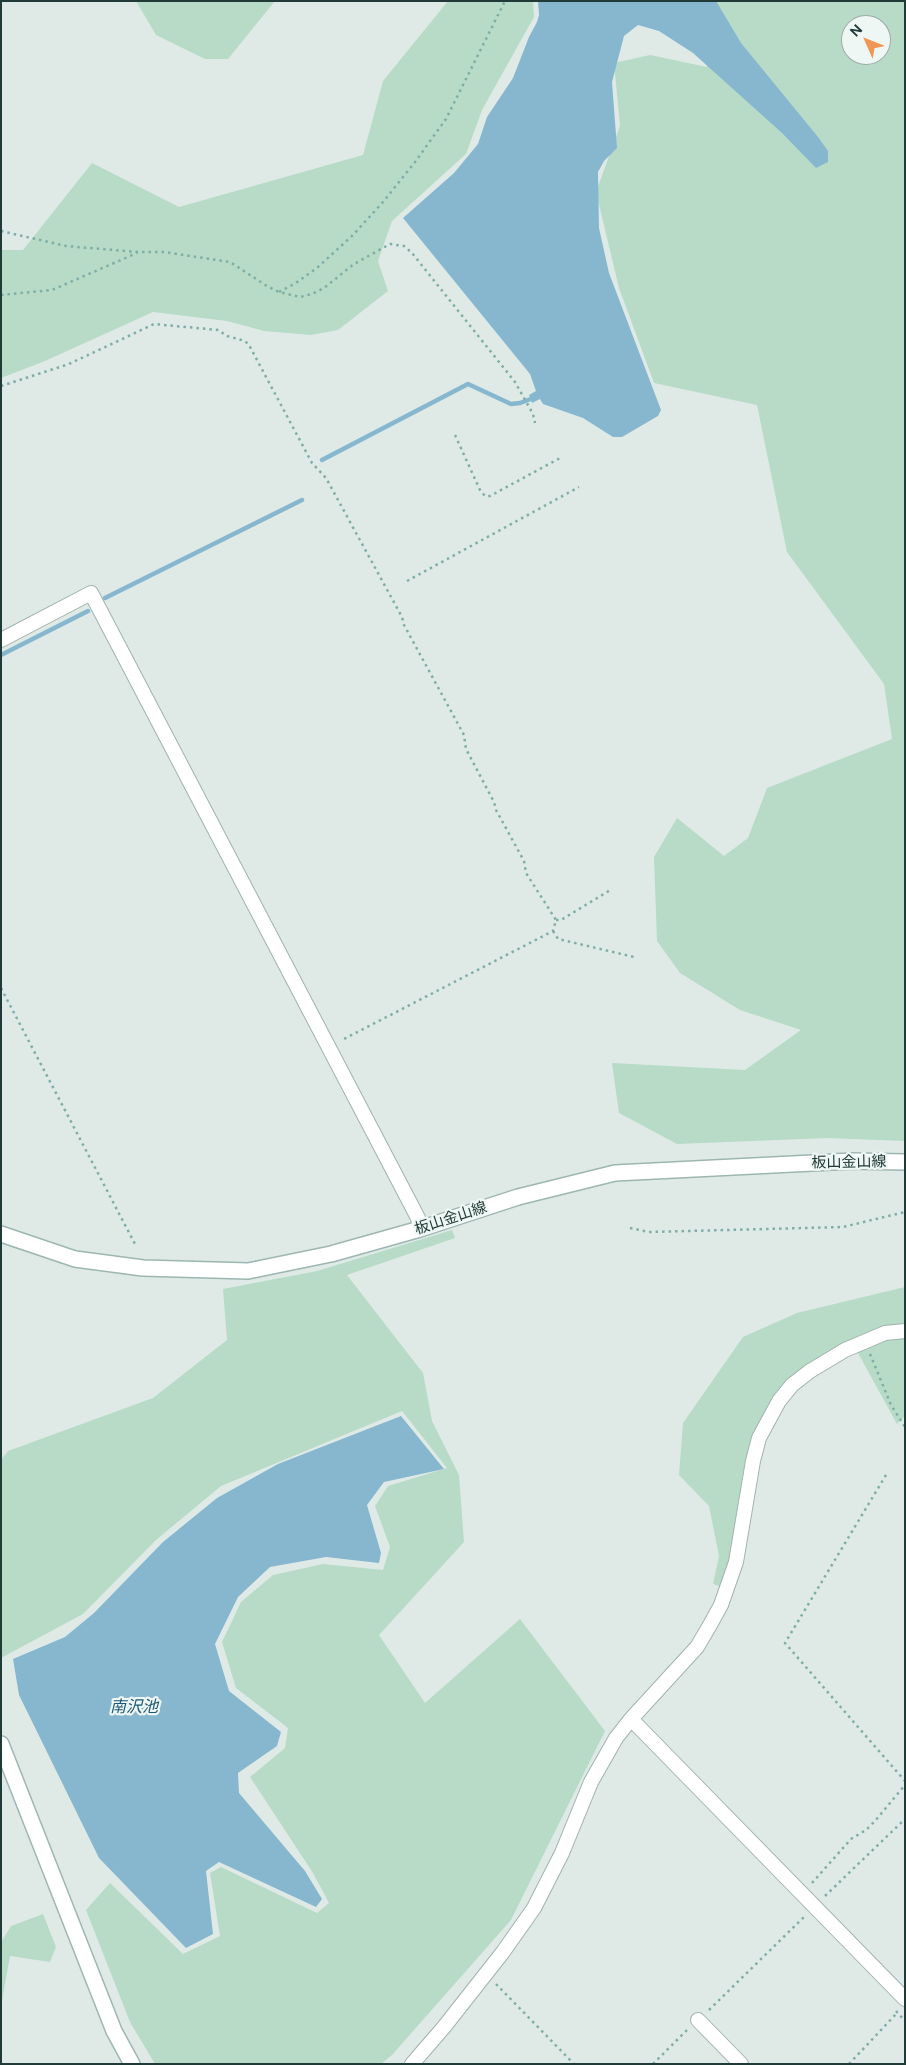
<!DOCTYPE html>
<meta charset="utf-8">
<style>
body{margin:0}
#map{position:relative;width:906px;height:2065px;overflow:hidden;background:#dfeae7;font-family:"DM Sans",sans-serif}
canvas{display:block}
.frame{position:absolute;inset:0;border:2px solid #203a37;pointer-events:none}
.north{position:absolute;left:841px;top:15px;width:50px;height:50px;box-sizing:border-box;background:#eff7f4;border:1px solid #9caba8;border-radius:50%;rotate:314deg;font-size:14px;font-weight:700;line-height:20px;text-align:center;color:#203a37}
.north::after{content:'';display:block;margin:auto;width:18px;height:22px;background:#f19756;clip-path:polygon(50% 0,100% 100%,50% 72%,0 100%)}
</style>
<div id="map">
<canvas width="906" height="2065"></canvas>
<div class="frame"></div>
<div class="north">N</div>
</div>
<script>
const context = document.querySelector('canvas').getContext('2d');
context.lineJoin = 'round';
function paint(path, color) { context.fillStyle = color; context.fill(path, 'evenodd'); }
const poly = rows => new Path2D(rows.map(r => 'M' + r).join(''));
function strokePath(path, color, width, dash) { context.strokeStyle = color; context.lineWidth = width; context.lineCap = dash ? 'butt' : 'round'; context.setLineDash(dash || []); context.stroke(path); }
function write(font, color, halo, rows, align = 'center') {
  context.font = font + ' "DM Sans","Noto Sans JP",sans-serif'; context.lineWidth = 4.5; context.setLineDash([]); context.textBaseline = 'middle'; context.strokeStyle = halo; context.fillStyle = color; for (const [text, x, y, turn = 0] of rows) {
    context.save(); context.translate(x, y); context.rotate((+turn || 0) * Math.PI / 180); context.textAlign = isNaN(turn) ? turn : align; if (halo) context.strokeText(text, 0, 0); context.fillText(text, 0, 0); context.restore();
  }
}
paint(poly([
 [136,1,275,1,228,59,205,59,156,35],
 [448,1,533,1,534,17,482,110,466,154,392,221,378,261,388,291,338,330,311,335,264,331,227,321,153,312,45,361,1,378,1,250,23,250,92,163,179,207,363,155,383,81],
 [703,1,905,1,905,1141,827,1138,677,1144,619,1113,612,1063,745,1070,801,1030,740,1010,680,973,657,941,654,857,677,818,724,856,748,838,767,788,892,739,884,684,787,552,757,405,654,383,619,288,596,192,620,126,614,63,650,55,707,67],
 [851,25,881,25,881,55,851,55],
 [452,1230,455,1238,347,1275,423,1373,432,1421,459,1475,464,1542,379,1635,425,1703,520,1619,605,1731,511,1920,392,2055,381,2064,155,2064,130,2022,86,1910,110,1883,183,1954,220,1936,210,1873,221,1867,317,1913,329,1903,313,1873,250,1777,285,1748,288,1728,236,1688,222,1642,241,1602,273,1575,323,1564,383,1570,390,1547,375,1506,388,1486,447,1468,402,1411,221,1486,156,1540,83,1614,1,1658,1,1460,8,1451,153,1398,227,1340,223,1289,317,1271],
 [905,1287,905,1416,897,1424,852,1342,780,1392,763,1416,752,1446,734,1551,722,1587,713,1584,719,1556,709,1506,679,1475,683,1423,743,1337,797,1313],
 [43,1914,56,1947,50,1962,10,1956,1,2006,1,1942,11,1926]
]), '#b7dbc7');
paint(poly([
 [538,1,716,1,741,43,818,137,828,151,828,162,816,168,782,133,693,53,659,31,638,25,624,36,612,82,617,148,604,161,598,172,599,228,609,273,661,410,658,416,622,437,613,437,583,418,543,404,540,399,532,403,529,395,536,391,530,374,403,218,454,173,478,144,487,117,513,78,529,37,537,22,539,15],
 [401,1416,444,1469,384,1482,367,1505,381,1553,379,1563,326,1557,270,1567,238,1597,215,1644,229,1691,281,1732,277,1746,238,1773,239,1793,305,1871,322,1899,316,1907,219,1862,206,1871,213,1934,186,1948,99,1858,19,1695,13,1659,65,1637,94,1613,163,1542,217,1498,278,1464]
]), '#86b7cf');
strokePath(poly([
 [322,460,468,384,511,404,520,403,536,397],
 [105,598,302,500],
 [1,655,88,611]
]), '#86b7cf', 4.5);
const street = poly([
 [1,640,91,593,418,1218,420,1229],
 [631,1719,905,1999],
 [698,2020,741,2064],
 [412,2064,444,2027,503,1952,534,1908,562,1853,591,1782,616,1738,631,1719,697,1647,710,1625,721,1605,736,1562,753,1461,759,1438,779,1401,792,1385,810,1371,845,1350,885,1333,905,1331]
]);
const secondary = poly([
 [1,1234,75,1259,143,1268,248,1271,331,1254,420,1229,518,1197,615,1173,852,1161,905,1162],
 [1,1744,114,2031,132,2064]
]);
strokePath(street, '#a2b2af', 16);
strokePath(secondary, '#9eb6b1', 18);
strokePath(poly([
 [1,231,66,246,138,252,164,252,230,262,267,286,279,292,300,297,312,294,324,288,354,264,390,244,404,246,412,253,515,382,533,414,535,423],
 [279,292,296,283,318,267,353,235,383,202,415,162,446,119,505,1],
 [1,295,52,290,137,253],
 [1,386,69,364,154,324,218,330,227,336,245,341,249,345,312,463,326,478,402,617,404,625,464,735,466,749,494,802,496,810,524,861,526,873,556,920,553,931,342,1040],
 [455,435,480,490,485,496,490,496,562,457],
 [407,581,579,487],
 [556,920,561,920,612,889],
 [553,931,558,939,634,957],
 [1,988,135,1244],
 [630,1228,649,1232,843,1227,905,1212],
 [870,1354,891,1405,905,1427],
 [886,1475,785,1643,905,1781],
 [812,1883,851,1839,866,1830,875,1821,905,1785],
 [825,1896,905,1819],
 [496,1984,574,2064],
 [709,2010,805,1916],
 [896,2011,905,2021],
 [653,2064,688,2029],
 [849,2064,897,2013]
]), '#7faea7', 2.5, [2.5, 4]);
strokePath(street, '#fff', 14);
strokePath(secondary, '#fff', 15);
write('15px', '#203a37', '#eff7f4', [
 ["板山金山線",849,1163,-1],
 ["板山金山線",451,1219,-18]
]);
write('italic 16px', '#1b5674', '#eff7f4', [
 ["南沢池",134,1708]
]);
</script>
